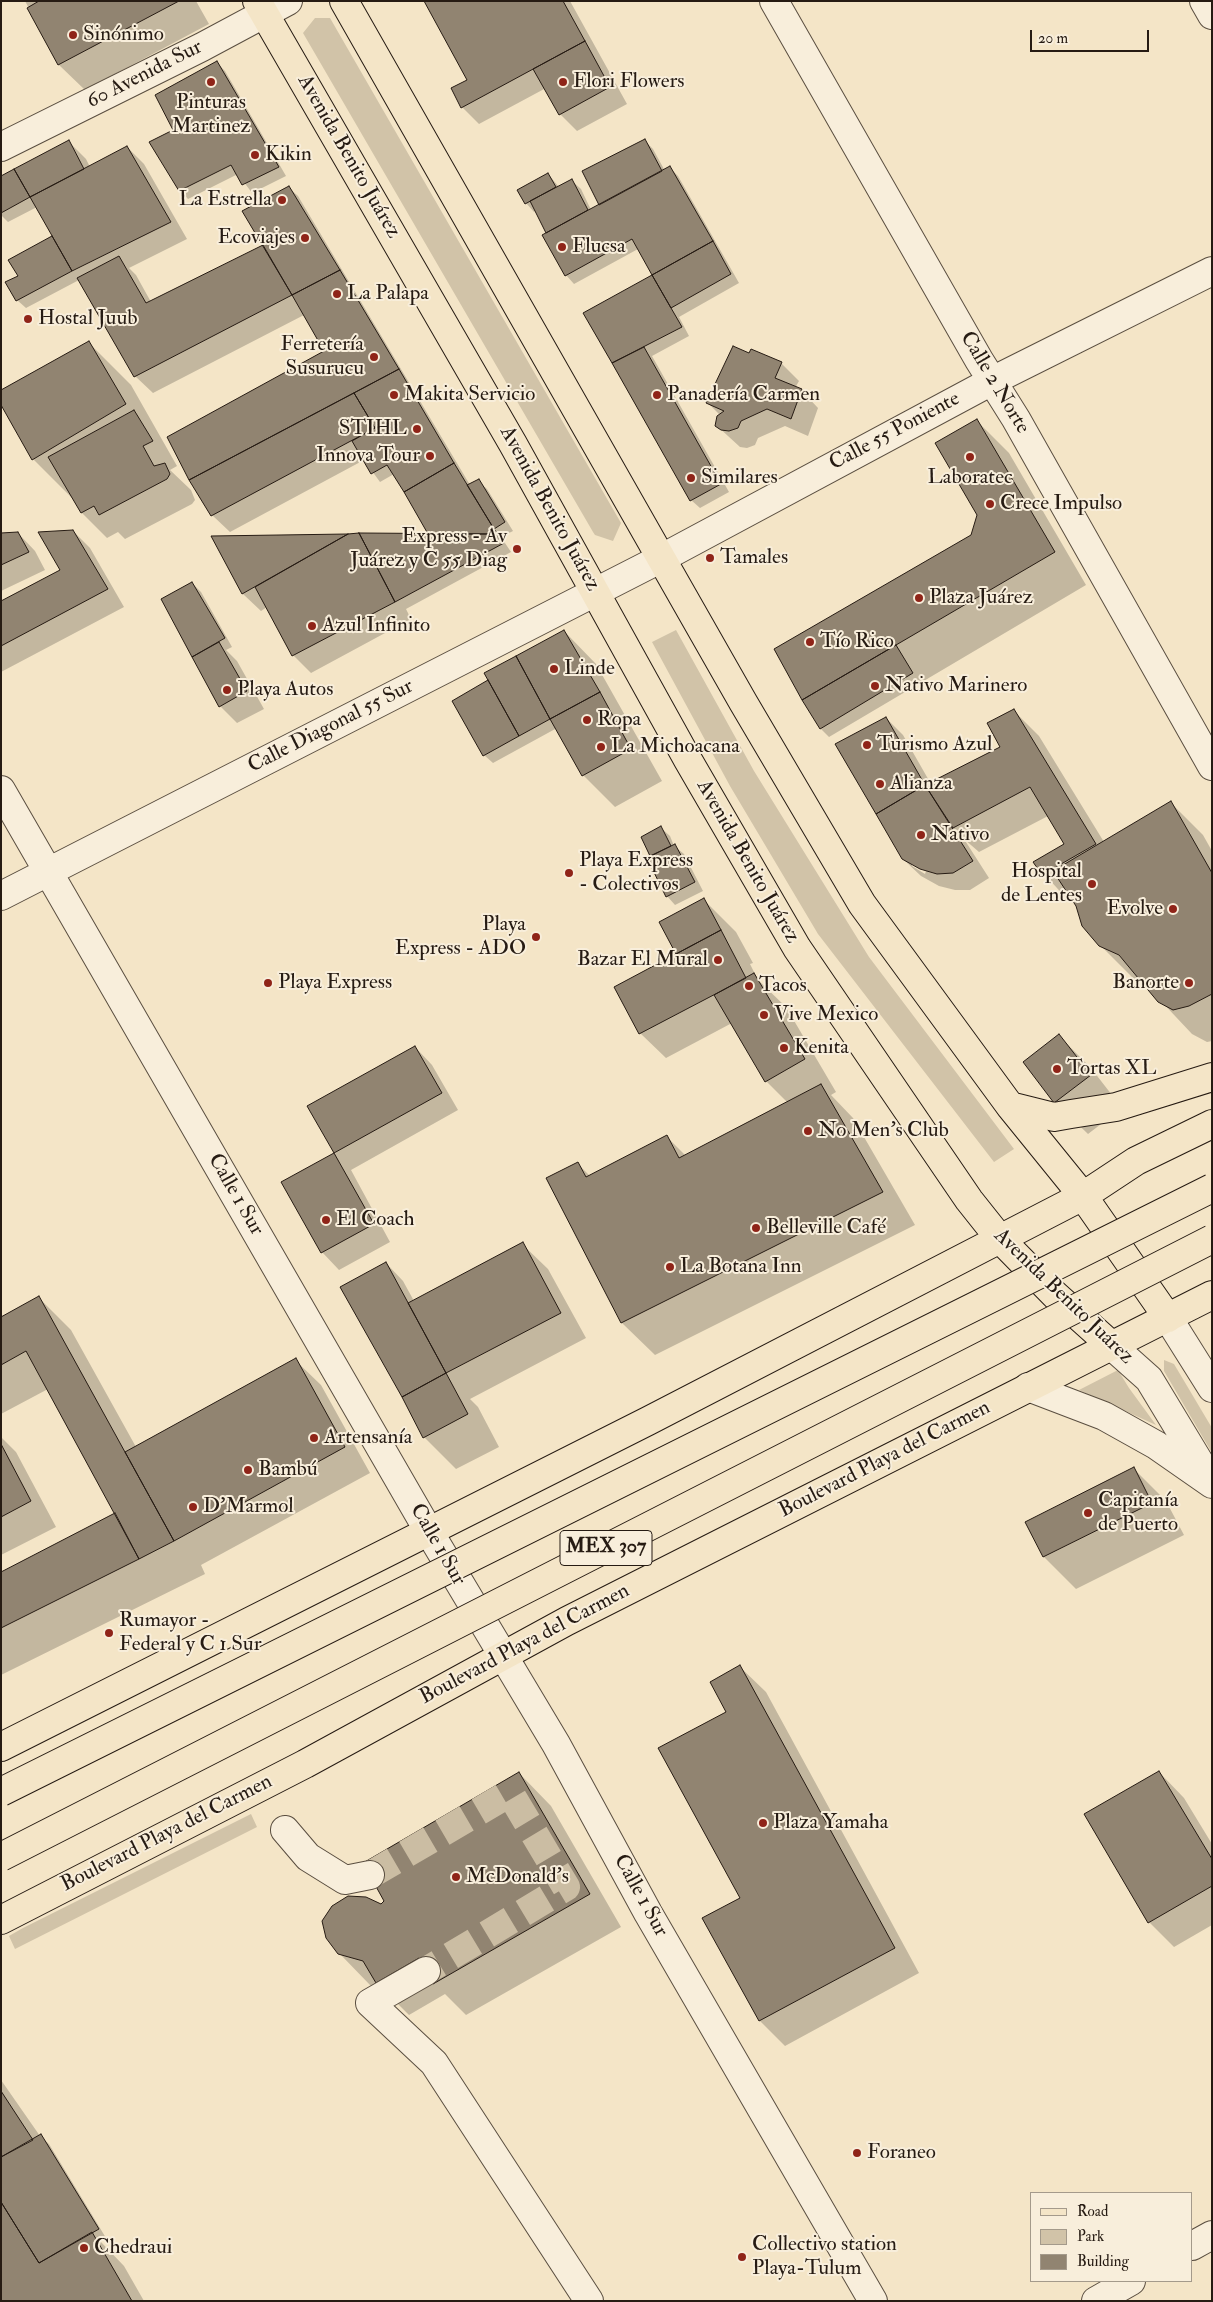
<!DOCTYPE html>
<meta charset="utf-8">
<style>
body{margin:0}
#map{position:relative;width:1213px;height:2302px;overflow:hidden;background:#f4e5c7;font-family:"IM FELL Double Pica",serif}
canvas{display:block}
.frame{position:absolute;inset:0;border:2px solid #261b13;pointer-events:none}
.legend{position:absolute;left:1030px;top:2192px;width:162px;height:90px;box-sizing:border-box;background:#f8eedb;border:1px solid #a49a8b;margin:0;padding:6px 9px;list-style:none;font-size:15px;color:#261b13}
.legend li{display:flex;align-items:center;gap:10px;height:25px}
.legend b{width:25px;border:1px solid #a49a8b}
.scale{position:absolute;left:1030px;top:30px;width:119px;height:22px;box-sizing:border-box;border:2px solid #261b13;border-top:0;padding-left:6px;font-size:15px;line-height:18px;white-space:nowrap;color:#261b13;-webkit-text-stroke:4px #f8eedb;paint-order:stroke}
</style>
<div id="map">
<canvas width="1213" height="2302"></canvas>
<div class="frame"></div>
<ul class="legend">
<li><b style="height:6px;background:#f4e5c7"></b>Road</li>
<li><b style="height:14px;background:#d1c3a8"></b>Park</li>
<li><b style="height:14px;background:#918471"></b>Building</li>
</ul>
<div class="scale">20 m</div>
</div>
<script>
const context = document.querySelector('canvas').getContext('2d');
context.lineJoin = 'round';
function paint(path, color) { context.fillStyle = color; context.fill(path, 'evenodd'); }
const poly = rows => new Path2D(rows.map(r => 'M' + r).join(''));
function strokePath(path, color, width, dash) { context.strokeStyle = color; context.lineWidth = width; context.lineCap = dash ? 'butt' : 'round'; context.setLineDash(dash || []); context.stroke(path); }
function write(font, color, halo, rows, align = 'center') {
  context.font = font + ' "IM FELL Double Pica",serif'; context.lineWidth = 4; context.setLineDash([]); context.textBaseline = 'middle'; context.strokeStyle = halo; context.fillStyle = color; for (const [text, x, y, turn = 0] of rows) {
    context.save(); context.translate(x, y); context.rotate((+turn || 0) * Math.PI / 180); context.textAlign = isNaN(turn) ? turn : align; if (halo) context.strokeText(text, 0, 0); context.fillText(text, 0, 0); context.restore();
  }
}
paint(poly([
 [315,18,330,18,621,523,613,541,595,535,593,532,303,33],
 [676,630,754,771,869,957,1014,1149,994,1162,818,934,730,786,652,642],
 [1164,1360,1174,1364,1212,1428,1212,1453,1164,1371],
 [1118,1370,1129,1388,1156,1425,1079,1390],
 [251,1814,257,1827,15,1949,9,1936,23,1928]
]), '#d1c3a8');
paint(poly([
 [25,1,196,1,209,24,85,90,59,65],
 [426,1,570,1,627,104,577,131,560,114,546,88,479,124,462,107,469,80],
 [217,63,225,71,286,176,252,193,238,174,188,199,180,190,175,130],
 [645,141,653,149,665,171,670,168,678,176,739,283,679,317,689,336,652,356,729,492,700,508,691,500,584,314,654,276,638,249,574,284,566,275,536,210,534,212,526,203,548,174,559,187,572,181,581,189,591,210,601,205],
 [69,142,86,159,90,167,127,147,144,164,187,239,129,268,136,275,151,302,264,246,289,188,298,196,470,485,478,481,487,489,513,531,501,537,511,552,406,609,411,619,311,673,293,655,267,607,261,611,243,594,213,537,430,535,394,474,380,482,364,460,230,532,212,515,190,479,325,352,304,315,153,393,135,376,79,280,26,308,17,300,19,277,52,238,56,242,37,207,8,222,1,215,1,177],
 [88,342,131,385,177,466,170,470,191,490,195,500,192,504,125,539,118,532,107,538,82,513,75,501,33,459],
 [752,350,781,363,799,381,795,388,801,390,818,408,808,436,785,426,758,438,755,445,747,448,740,447,716,425,720,415,708,403],
 [977,421,1009,453,1086,585,829,737,821,729,973,536,979,515],
 [73,531,90,548,124,607,1,672,1,603,62,570],
 [18,533,35,551,45,570,1,591,1,534],
 [192,583,201,592,232,647,226,650,237,661,264,709,237,723,220,706,162,599],
 [564,631,596,664,662,781,615,807,583,775,557,728,493,763,484,755,490,681],
 [1014,711,1039,736,1104,842,1170,802,1203,835,1212,851,1212,1041,1207,1042,1192,1034,1144,983,1133,978,1100,945,1072,898,1068,900,1034,863,1066,845,1048,816,979,852,964,839,989,878,970,890,955,890,939,886,921,876,903,859,886,718,903,735,931,784,1002,748],
 [912,863,926,871,925,874,912,866],
 [661,828,670,836,674,846,684,854,703,891,675,905,667,896,642,838],
 [704,900,736,932,753,963,750,964,758,980,786,1007,836,1092,831,1095,853,1118,915,1225,655,1355,622,1323,547,1179,577,1163,590,1176,667,1137,686,1156,788,1103,766,1081,732,1023,666,1058,640,1033],
 [1059,1036,1091,1068,1122,1108,1088,1134,1055,1102],
 [415,1047,432,1065,458,1110,351,1170,390,1242,339,1270,322,1252,282,1183,336,1153,309,1106],
 [522,1244,548,1269,586,1338,470,1399,478,1407,499,1447,456,1469,424,1437,386,1263,403,1281,414,1301],
 [39,1298,71,1330,136,1447,295,1360,321,1385,370,1473,201,1565,205,1574,1,1675,1,1573,117,1514,48,1389,1,1414,1,1318],
 [1,1437,16,1452,56,1527,1,1555],
 [1134,1469,1166,1501,1184,1535,1076,1589,1044,1557,1026,1523],
 [740,1667,766,1692,919,1973,785,2046,760,2021,704,1919,742,1898,728,1712],
 [1159,1772,1184,1798,1212,1844,1212,1925,1174,1947,1149,1922],
 [519,1773,551,1806,621,1927,466,2015,445,1994,409,2015,384,1990,371,1986,339,1953,381,1905],
 [1,2080,40,2136,49,2144,106,2238,100,2241,124,2266,144,2301,1,2301]
]), '#0003');
const building = poly([
 [39,1,179,1,58,65,27,8,39,1],
 [424,1,563,1,585,41,461,108,451,88,467,80,424,1],
 [585,41,610,87,559,115,533,69,585,41],
 [217,61,279,167,242,185,231,165,179,191,149,142,173,130,155,95,217,61],
 [645,139,662,171,599,205,582,171,645,139],
 [69,140,84,169,30,197,14,169,69,140],
 [127,146,171,222,72,271,30,197,127,146],
 [670,166,713,241,652,275,632,239,565,276,542,235,670,166],
 [14,169,30,197,1,213,1,176,14,169],
 [548,173,556,187,525,204,517,190,548,173],
 [572,179,588,210,546,233,530,201,572,179],
 [289,186,340,270,292,295,242,211,289,186],
 [52,236,72,271,16,301,5,282,18,276,8,260,52,236],
 [713,241,731,274,671,308,652,275,713,241],
 [263,245,292,295,134,377,77,278,119,256,146,303,263,245],
 [340,270,399,369,189,480,167,437,324,351,292,295,340,270],
 [652,275,682,327,612,363,583,313,652,275],
 [89,341,126,404,32,460,1,405,1,390,89,341],
 [733,346,749,353,751,349,782,362,775,378,802,389,791,419,767,409,741,421,738,428,729,431,721,430,715,426,717,416,724,411,706,403,733,346],
 [644,347,721,484,690,501,612,363,644,347],
 [399,369,454,463,404,492,387,465,371,474,352,441,375,428,354,393,399,369],
 [354,393,375,428,211,516,189,480,354,393],
 [134,410,153,441,143,446,154,466,165,463,170,474,167,479,99,515,94,506,81,513,48,457,134,410],
 [977,419,1055,552,802,700,774,649,971,535,977,515,935,443,977,419],
 [454,463,494,529,498,534,428,534,404,492,454,463],
 [479,479,505,522,494,529,467,485,479,479],
 [73,530,108,589,1,646,1,601,60,570,38,532,73,530],
 [18,532,29,552,1,565,1,533,18,532],
 [359,533,395,602,292,656,255,587,348,534,359,533],
 [359,533,498,534,504,543,395,602,359,533],
 [348,534,242,594,211,536,348,534],
 [192,582,225,638,192,657,161,599,192,582],
 [564,630,600,692,550,719,516,656,564,630],
 [219,642,247,691,219,707,192,657,219,642],
 [896,645,913,673,820,729,802,700,896,645],
 [516,656,550,719,519,736,484,673,516,656],
 [488,680,519,736,483,756,452,701,488,680],
 [600,692,631,749,582,776,550,719,600,692],
 [1014,709,1096,844,1042,875,1033,862,1064,844,1030,787,953,828,925,785,1000,747,987,723,1014,709],
 [886,717,925,785,876,814,835,744,886,717],
 [925,785,973,861,953,873,937,874,920,869,902,859,876,814,925,785],
 [1171,801,1212,873,1212,994,1189,1006,1173,1010,1158,1002,1119,955,1099,946,1082,926,1076,906,1053,871,1171,801],
 [661,826,671,846,650,856,641,837,661,826],
 [675,844,695,882,666,897,647,858,675,844],
 [704,898,721,930,676,954,659,922,704,898],
 [721,930,746,978,639,1034,614,987,721,930],
 [754,973,805,1059,765,1082,714,995,754,973],
 [1059,1034,1091,1075,1054,1103,1023,1062,1059,1034],
 [415,1046,442,1093,334,1153,307,1106,415,1046],
 [821,1084,883,1192,621,1323,546,1178,578,1162,586,1177,667,1135,679,1158,821,1084],
 [334,1153,374,1224,321,1253,281,1182,334,1153],
 [523,1242,561,1313,446,1373,408,1303,523,1242],
 [386,1262,446,1373,402,1397,340,1287,386,1262],
 [39,1296,174,1541,139,1559,26,1351,1,1365,1,1317,39,1296],
 [296,1358,345,1447,174,1541,125,1452,296,1358],
 [446,1373,468,1414,423,1438,402,1397,446,1373],
 [1,1444,31,1501,1,1517,1,1444],
 [1134,1467,1152,1503,1043,1557,1025,1522,1134,1467],
 [115,1513,139,1559,1,1628,1,1572,115,1513],
 [740,1665,895,1948,759,2021,702,1918,740,1898,658,1748,726,1712,710,1682,740,1665],
 [1159,1771,1212,1859,1212,1886,1148,1923,1084,1814,1159,1771],
 [519,1772,590,1894,433,1984,419,1958,376,1983,363,1961,338,1954,326,1938,322,1921,332,1906,348,1896,366,1897,381,1904,384,1901,363,1863,519,1772],
 [1,2091,33,2140,1,2157,1,2091],
 [41,2134,99,2229,39,2263,1,2202,1,2157,41,2134],
 [1,2202,39,2263,92,2232,132,2301,1,2301,1,2202]
]);
paint(building, '#918471');
strokePath(building, '#261b13', 1);
strokePath(poly([
 [370,1875,510,1793,566,1887,426,1971]
]), '#cbbda3', 28, [28, 14]);
const minor = poly([
 [774,1,979,360,1016,419,1212,766],
 [1204,1,1212,15],
 [1,147,202,47,288,1],
 [1,790,428,1530,556,1744,648,1913,873,2301],
 [1,896,662,558,992,381,1212,271],
 [1168,1318,1212,1388],
 [1112,1346,1149,1379,1207,1475],
 [1028,1387,1104,1416,1156,1445,1212,1484],
 [285,1830,308,1857,345,1880,370,1875],
 [426,1971,370,2003,434,2063,589,2301],
 [1192,2246,1212,2235],
 [1096,2301,1131,2281]
]);
const major = poly([
 [257,1,513,444,688,760,797,948,969,1200,1000,1239,1055,1295,1112,1346],
 [344,1,743,702,862,904,1010,1106,1083,1196,1168,1318],
 [1010,1106,1054,1117,1071,1114,1116,1107,1212,1077],
 [1,1747,648,1421,1083,1196,1136,1161,1212,1124],
 [1,1920,305,1764,567,1621,1212,1295]
]);
strokePath(minor, '#5a4e40', 30);
strokePath(major, '#261b13', 30);
strokePath(minor, '#f8eedb', 28);
strokePath(major, '#f4e5c7', 28);
const highwayBridge = poly([
 [1,1792,1212,1188],
 [1,1857,1212,1239]
]);
strokePath(highwayBridge, '#261b13', 30, []);
strokePath(highwayBridge, '#f4e5c7', 28);
for (const [x, y, r, color] of [
 [73,35,5,"#8f2418"],
 [211,82,5,"#8f2418"],
 [563,82,5,"#8f2418"],
 [255,155,5,"#8f2418"],
 [282,200,5,"#8f2418"],
 [305,238,5,"#8f2418"],
 [562,247,5,"#8f2418"],
 [337,294,5,"#8f2418"],
 [28,319,5,"#8f2418"],
 [374,357,5,"#8f2418"],
 [394,395,5,"#8f2418"],
 [657,395,5,"#8f2418"],
 [417,429,5,"#8f2418"],
 [430,456,5,"#8f2418"],
 [970,457,5,"#8f2418"],
 [691,478,5,"#8f2418"],
 [990,504,5,"#8f2418"],
 [517,549,5,"#8f2418"],
 [710,558,5,"#8f2418"],
 [919,598,5,"#8f2418"],
 [312,626,5,"#8f2418"],
 [810,642,5,"#8f2418"],
 [554,669,5,"#8f2418"],
 [875,686,5,"#8f2418"],
 [227,690,5,"#8f2418"],
 [587,720,5,"#8f2418"],
 [867,745,5,"#8f2418"],
 [601,747,5,"#8f2418"],
 [880,784,5,"#8f2418"],
 [921,835,5,"#8f2418"],
 [569,873,5,"#8f2418"],
 [1092,884,5,"#8f2418"],
 [1173,909,5,"#8f2418"],
 [536,937,5,"#8f2418"],
 [718,960,5,"#8f2418"],
 [268,983,5,"#8f2418"],
 [1189,983,5,"#8f2418"],
 [749,986,5,"#8f2418"],
 [764,1015,5,"#8f2418"],
 [784,1048,5,"#8f2418"],
 [1057,1069,5,"#8f2418"],
 [808,1131,5,"#8f2418"],
 [326,1220,5,"#8f2418"],
 [756,1228,5,"#8f2418"],
 [670,1267,5,"#8f2418"],
 [314,1438,5,"#8f2418"],
 [248,1470,5,"#8f2418"],
 [193,1507,5,"#8f2418"],
 [1088,1513,5,"#8f2418"],
 [109,1633,5,"#8f2418"],
 [763,1823,5,"#8f2418"],
 [456,1877,5,"#8f2418"],
 [857,2153,5,"#8f2418"],
 [84,2248,5,"#8f2418"],
 [742,2257,5,"#8f2418"]
]) { const dot = new Path2D(); dot.arc(x, y, r, 0, 2 * Math.PI); context.fillStyle = color; context.fill(dot); strokePath(dot, '#f8eedb', 2); }
for (const [x, y, w] of [
 [606,1548,92]
]) { const box = new Path2D(); box.roundRect(x - w / 2, y - 17.5, w, 35, 4); context.fillStyle = '#f8eedb'; context.fill(box); strokePath(box, '#261b13', 1); }
write('bold 20px', '#261b13', null, [
 ["MEX 307",606,1548]
]);
write('21px', '#261b13', '#f8eedb', [
 ["Sinónimo",83,35],
 ["Flori Flowers",573,82],
 ["Pinturas",211,103,"center"],
 ["Martinez",211,127,"center"],
 ["Kikin",265,155],
 ["La Estrella",272,200,"right"],
 ["Ecoviajes",295,238,"right"],
 ["Flucsa",572,247],
 ["La Palapa",347,294],
 ["Hostal Juub",38,319],
 ["Ferretería",364,345,"right"],
 ["Susurucu",364,369,"right"],
 ["Makita Servicio",404,395],
 ["Panadería Carmen",667,395],
 ["STIHL",407,429,"right"],
 ["Innova Tour",420,456,"right"],
 ["Similares",701,478],
 ["Laboratec",970,478,"center"],
 ["Crece Impulso",1000,504],
 ["Express - Av",507,537,"right"],
 ["Juárez y C 55 Diag",507,561,"right"],
 ["Tamales",720,558],
 ["Plaza Juárez",929,598],
 ["Azul Infinito",322,626],
 ["Tío Rico",820,642],
 ["Linde",564,669],
 ["Nativo Marinero",885,686],
 ["Playa Autos",237,690],
 ["Ropa",597,720],
 ["Turismo Azul",877,745],
 ["La Michoacana",611,747],
 ["Alianza",890,784],
 ["Nativo",931,835],
 ["Playa Express",579,861],
 ["- Colectivos",579,885],
 ["Hospital",1082,872,"right"],
 ["de Lentes",1082,896,"right"],
 ["Evolve",1163,909,"right"],
 ["Playa",526,925,"right"],
 ["Express - ADO",526,949,"right"],
 ["Bazar El Mural",708,960,"right"],
 ["Playa Express",278,983],
 ["Banorte",1179,983,"right"],
 ["Tacos",759,986],
 ["Vive Mexico",774,1015],
 ["Kenita",794,1048],
 ["Tortas XL",1067,1069],
 ["No Men's Club",818,1131],
 ["El Coach",336,1220],
 ["Belleville Café",766,1228],
 ["La Botana Inn",680,1267],
 ["Artensanía",324,1438],
 ["Bambú",258,1470],
 ["Capitanía",1098,1501],
 ["de Puerto",1098,1525],
 ["D'Marmol",203,1507],
 ["Rumayor -",119,1621],
 ["Federal y C 1 Sur",119,1645],
 ["Plaza Yamaha",773,1823],
 ["McDonald's",466,1877],
 ["Foraneo",867,2153],
 ["Collectivo station",752,2245],
 ["Playa-Tulum",752,2269],
 ["Chedraui",94,2248]
], 'left');
write('21px', '#261b13', '#f8eedb', [
 ["60 Avenida Sur",145,75,-27],
 ["Avenida Benito Juárez",348,157,60],
 ["Calle 2 Norte",994,383,59],
 ["Calle 55 Poniente",895,432,-28],
 ["Avenida Benito Juárez",549,509,61],
 ["Calle Diagonal 55 Sur",331,727,-27],
 ["Avenida Benito Juárez",747,862,60],
 ["Calle 1 Sur",235,1195,60],
 ["Avenida Benito Juárez",1063,1297,44],
 ["Boulevard Playa del Carmen",885,1460,-27],
 ["Calle 1 Sur",437,1545,60],
 ["Boulevard Playa del Carmen",525,1645,-28],
 ["Boulevard Playa del Carmen",167,1834,-27],
 ["Calle 1 Sur",640,1896,61]
]);
</script>
